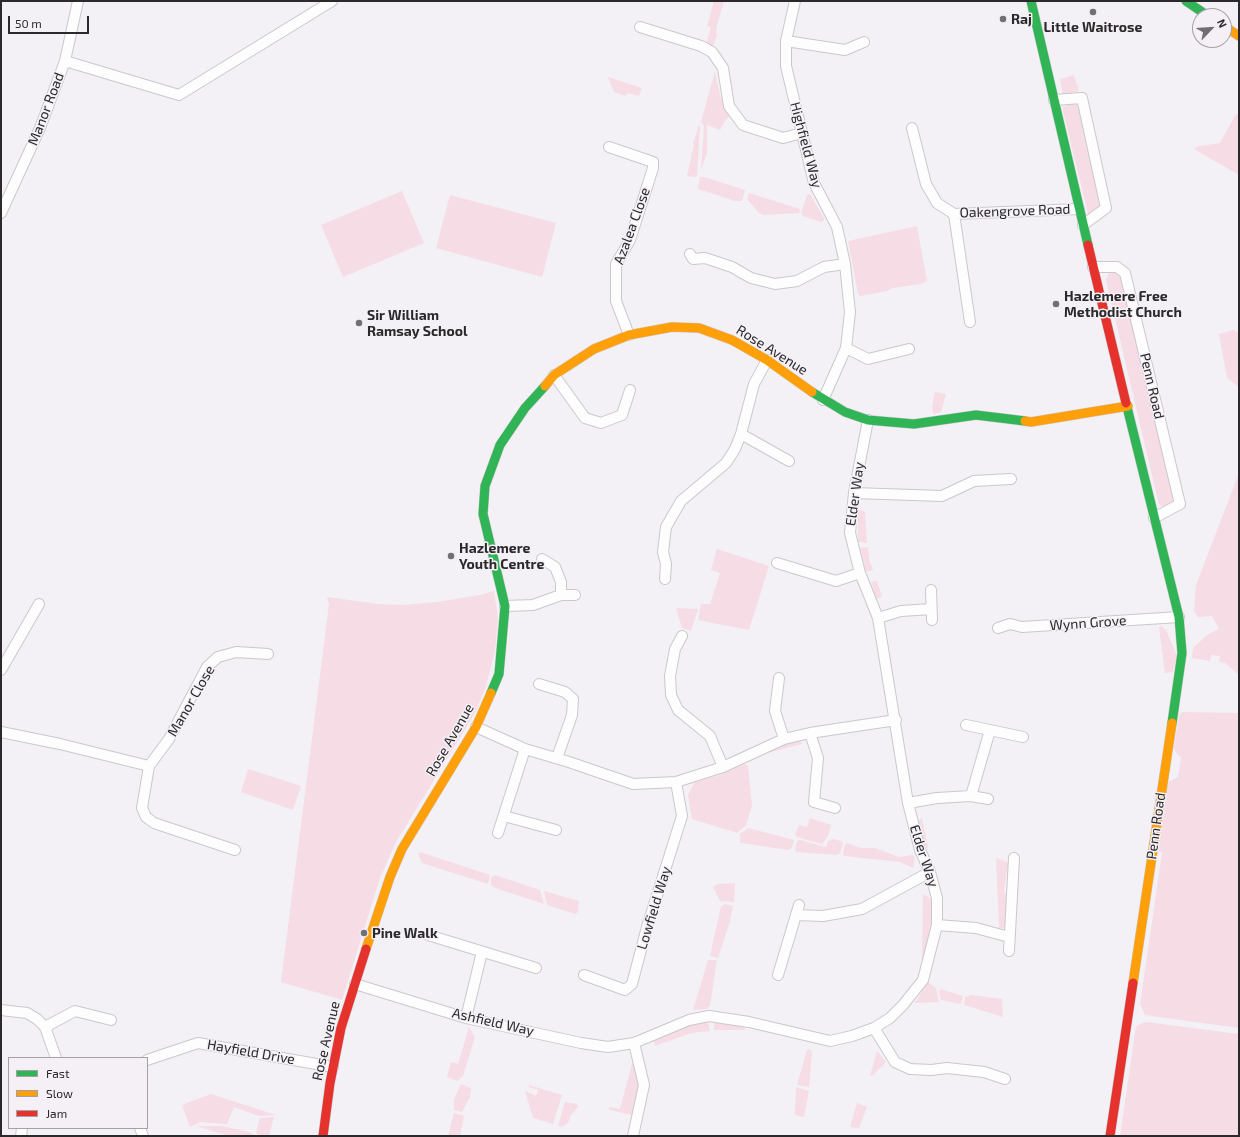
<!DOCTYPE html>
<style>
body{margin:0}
#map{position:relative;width:1240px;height:1137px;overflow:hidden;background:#f3f1f5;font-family:"Exo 2",sans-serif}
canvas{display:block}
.frame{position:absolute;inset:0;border:2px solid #2b292b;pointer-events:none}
.legend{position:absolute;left:8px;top:1057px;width:140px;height:72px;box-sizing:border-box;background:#f4f0f6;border:1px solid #a4a0a5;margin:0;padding:5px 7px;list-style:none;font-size:12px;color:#2b292b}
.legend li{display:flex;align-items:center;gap:8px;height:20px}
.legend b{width:20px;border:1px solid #a4a0a5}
.north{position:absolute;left:1192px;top:8px;width:40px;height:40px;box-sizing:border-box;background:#f4f0f6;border:1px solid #a4a0a5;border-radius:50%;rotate:65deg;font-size:11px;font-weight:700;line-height:16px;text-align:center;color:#2b292b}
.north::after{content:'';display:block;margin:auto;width:14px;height:18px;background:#716f72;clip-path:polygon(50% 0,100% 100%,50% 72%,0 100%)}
.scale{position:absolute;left:8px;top:16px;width:81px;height:18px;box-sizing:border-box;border:2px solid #2b292b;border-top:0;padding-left:5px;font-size:12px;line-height:14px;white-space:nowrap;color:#2b292b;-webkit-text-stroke:3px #f4f0f6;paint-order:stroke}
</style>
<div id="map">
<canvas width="1240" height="1137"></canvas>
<div class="frame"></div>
<ul class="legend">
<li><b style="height:5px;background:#30b455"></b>Fast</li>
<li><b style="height:5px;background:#ff9f0a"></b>Slow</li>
<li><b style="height:5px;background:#e5322d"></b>Jam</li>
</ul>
<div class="north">N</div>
<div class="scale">50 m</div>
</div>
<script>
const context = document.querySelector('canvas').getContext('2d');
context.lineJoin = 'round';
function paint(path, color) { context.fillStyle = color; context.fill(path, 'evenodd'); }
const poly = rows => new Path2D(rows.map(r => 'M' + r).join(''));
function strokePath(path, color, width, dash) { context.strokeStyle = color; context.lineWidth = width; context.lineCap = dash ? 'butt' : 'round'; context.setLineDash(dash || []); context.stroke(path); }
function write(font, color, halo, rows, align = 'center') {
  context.font = font + ' "Exo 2",sans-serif'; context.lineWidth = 3; context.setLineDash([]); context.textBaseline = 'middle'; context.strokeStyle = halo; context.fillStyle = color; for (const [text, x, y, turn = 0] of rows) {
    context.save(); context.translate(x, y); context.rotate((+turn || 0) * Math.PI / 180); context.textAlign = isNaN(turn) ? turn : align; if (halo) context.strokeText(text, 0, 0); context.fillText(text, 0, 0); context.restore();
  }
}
paint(poly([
 [714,1,724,1,716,29,717,35,713,47,706,45,711,27,707,26],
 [715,71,720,95,729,117,725,121,720,130,707,125,707,153,701,171,704,126,701,122],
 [1074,75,1079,91,1063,95,1060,79],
 [608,77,642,88,639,96,627,93,626,96,614,92],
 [1076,103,1083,106,1105,212,1097,221,1089,218,1063,111,1063,106],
 [1236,114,1239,116,1239,175,1194,149,1199,146,1220,143],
 [699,124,700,128,697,176,694,177,687,176,694,145,693,144],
 [700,177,704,177,745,190,742,201,735,201,698,189],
 [402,191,424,243,343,277,321,225],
 [749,193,800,209,799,213,763,215,759,213,747,199],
 [810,194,825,220,821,222,803,216,801,213,807,195],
 [450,195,556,223,542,277,436,248],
 [917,226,927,281,920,284,893,288,887,291,860,296,858,294,848,241],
 [1112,271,1117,272,1123,277,1176,497,1175,503,1166,508,1159,505,1106,280,1108,274],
 [1233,330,1239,333,1239,387,1227,378,1219,334],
 [935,392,946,394,941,412,933,414,932,406],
 [1239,473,1239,675,1225,663,1219,662,1220,656,1211,655,1210,661,1192,658,1193,648,1207,635,1219,629,1212,616,1198,617,1194,611,1196,585],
 [858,509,865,512,867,543,858,542],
 [868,547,869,559,873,570,866,572,860,548],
 [717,549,769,566,749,630,698,620,701,604,710,604,720,573,711,570],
 [877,581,882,597,876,599,871,582],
 [494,591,498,618,495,651,486,686,475,713,396,842,380,878,342,1000,281,982,329,604,327,597,378,604,403,605,437,602,480,595],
 [676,608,698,609,691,631,682,628],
 [1161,626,1166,630,1177,656,1173,672,1165,673,1159,627],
 [1182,712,1239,713,1239,1028,1145,1015,1140,1004,1162,853,1158,851,1168,782,1178,777,1181,757,1177,754,1174,748,1179,715],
 [800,739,802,744,756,756,789,741],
 [745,764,748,766,752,806,746,825,737,833,692,819,688,795,695,782,720,775],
 [248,769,301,786,293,810,241,792],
 [810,818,831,825,828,836,822,844,797,837,795,834,799,825,807,827],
 [922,818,928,848,927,849,917,821],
 [748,828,794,840,792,848,788,850,742,843,740,842,740,834],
 [833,839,841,841,843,844,840,853,837,855,796,852,795,850,797,841,800,840,826,847,828,841],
 [847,843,861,848,875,848,899,857,913,855,915,858,913,868,900,862,844,856,843,853,845,845],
 [420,852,490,875,488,884,422,863,418,854],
 [996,858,1009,863,1011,866,1007,870,1004,891,1008,898,1007,923,1004,928,999,928],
 [495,875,540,890,544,904,495,888,491,885,491,877],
 [735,883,734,902,720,901,713,887,718,884],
 [544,891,579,901,578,912,575,914,547,905],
 [923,894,933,900,933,926,926,957,922,961],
 [725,904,733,906,730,921,718,958,710,956,721,906],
 [708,960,717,960,710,1006,706,1009,693,1010],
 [928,982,936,988,939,1002,915,1003],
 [941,989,963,996,961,1004,941,1000,939,991],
 [971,995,1002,999,1003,1017,964,1005,965,997],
 [700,1021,708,1021,710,1031,691,1033,655,1046,654,1040,674,1030],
 [714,1021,744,1026,745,1030,714,1030],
 [1146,1022,1239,1034,1239,1136,1120,1136,1136,1026],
 [469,1027,475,1037,463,1076,457,1081,447,1077,451,1062,458,1064],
 [810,1049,812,1053,809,1087,797,1085,807,1050],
 [877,1051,886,1062,873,1075,870,1076],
 [632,1064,637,1067,641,1085,633,1112,631,1115,611,1110,609,1109,610,1107,620,1109],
 [461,1084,471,1088,470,1097,462,1112,454,1110,454,1099],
 [529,1085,562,1095,553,1124,533,1118,525,1091,536,1096,538,1090,529,1087],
 [796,1087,809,1091,804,1117,795,1115],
 [211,1094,276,1115,259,1116,234,1107,227,1124,200,1122,190,1127,182,1105],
 [565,1102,577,1104,578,1107,571,1115,568,1123,562,1127,558,1126],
 [857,1103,867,1107,859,1128,850,1127],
 [454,1113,464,1116,460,1136,448,1136],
 [274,1117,269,1136,260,1136,256,1133,260,1118],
 [196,1126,222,1126,249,1132,256,1136,229,1136]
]), '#f6dce5');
const street = poly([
 [795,1,786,41,786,66,814,183,837,227,845,264,850,312,846,348,823,400],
 [640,27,701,46,712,52,723,68,729,106,743,125,783,138,802,133],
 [786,41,845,50,864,42],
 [65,61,179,95,332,1],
 [1054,100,1082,98,1106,208,1083,225],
 [912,128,926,184,937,203,954,214,1079,209],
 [609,147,653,162,653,168,630,240,616,264,616,301,629,335],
 [1,213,40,128,65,61,78,1],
 [954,214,970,322],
 [690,254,693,259,705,258,732,267,751,278,775,284,797,281,824,267,845,264],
 [1093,267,1117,267,1125,273,1180,504,1154,518],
 [846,348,868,359,909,349],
 [554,375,585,418,601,423,622,415,630,390],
 [741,434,789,461],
 [854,493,942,496,974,481,1011,479],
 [777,563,836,581,860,573],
 [665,579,666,564,663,552,666,527,681,501,726,463,735,449,741,434,754,384,767,360],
 [931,590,932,620],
 [561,595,575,595],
 [505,606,533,605,561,595,561,582,555,567,542,559],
 [878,618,901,611,931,609],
 [998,628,1010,624,1022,627,1179,617],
 [682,636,675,649,670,676,671,695,678,710,710,736,723,767],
 [1,670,39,604],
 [779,678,775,711,784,739],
 [539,684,565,692,573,699,572,715,557,758],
 [966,725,1023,737],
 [476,727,525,749,569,762,633,784,676,782,723,767,784,739,810,733,896,720],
 [1,732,60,744,149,766,169,739,207,667,218,657,236,652,268,654],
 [810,733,818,758,814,802,835,808],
 [149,766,142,808,146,817,154,823,235,850],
 [971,796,988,799],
 [908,803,937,798,971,796,990,730],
 [504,816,556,830],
 [498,833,525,749],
 [796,915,823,916,862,909,930,872],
 [937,925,976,928,1009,937],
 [428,935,536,968],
 [1009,951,1014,858],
 [584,975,625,990,632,984,647,927,682,816,676,782],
 [778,975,799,905],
 [355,984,466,1018,581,1043,608,1047,634,1043,689,1020,709,1016,749,1022,830,1041,852,1036,874,1028,890,1018,903,1005,923,980,937,925,937,898,930,872,920,850,908,803,878,618,860,573,850,533,854,493,868,420],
 [1,1010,27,1013,37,1019,45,1027,56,1058],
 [466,1018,482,952],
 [45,1027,75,1011,111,1020],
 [874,1028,895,1062,910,1069,931,1070,947,1068,984,1072,1005,1079],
 [147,1060,198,1043,333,1067],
 [140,1128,143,1136],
 [21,1136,22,1128],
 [633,1136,644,1085,634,1043]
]);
const fast = poly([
 [1031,1,1088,245],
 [1186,1,1208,16],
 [812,392,845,412,868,420,914,424,976,415,1025,421],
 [1126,403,1179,617,1182,653,1172,723],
 [491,693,499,674,505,606,483,514,485,486,500,445,525,408,545,386]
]);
const slow = poly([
 [1224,26,1239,36],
 [545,386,554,375,594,349,629,335,672,327,699,328,732,340,767,360,812,392],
 [1025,421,1031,422,1128,406],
 [366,949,390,877,402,849,476,727,491,693],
 [1133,983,1172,723]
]);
const jam = poly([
 [1088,245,1126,403],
 [323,1136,330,1083,341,1028,366,949],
 [1110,1136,1133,983]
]);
strokePath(street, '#cac8cb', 12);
strokePath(fast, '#cac8cb', 10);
strokePath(slow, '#cac8cb', 10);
strokePath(jam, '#cac8cb', 10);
strokePath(street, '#fdfdfe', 10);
strokePath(fast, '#30b455', 9);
strokePath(slow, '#ff9f0a', 9);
strokePath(jam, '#e5322d', 9);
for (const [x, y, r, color] of [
 [1093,12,4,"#716f72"],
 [1003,19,4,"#716f72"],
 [1056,304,4,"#716f72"],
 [359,323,4,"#716f72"],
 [451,556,4,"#716f72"],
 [364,933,4,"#716f72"]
]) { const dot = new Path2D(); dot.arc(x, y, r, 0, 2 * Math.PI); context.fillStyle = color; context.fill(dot); strokePath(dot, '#f4f0f6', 1.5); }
write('bold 14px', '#2b292b', '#f4f0f6', [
 ["Raj",1011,19],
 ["Little Waitrose",1093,27,"center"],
 ["Hazlemere Free",1064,296],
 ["Methodist Church",1064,312],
 ["Sir William",367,315],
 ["Ramsay School",367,331],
 ["Hazlemere",459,548],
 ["Youth Centre",459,564],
 ["Pine Walk",372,933]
], 'left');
write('14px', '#2b292b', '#f4f0f6', [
 ["Manor Road",46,109,-69],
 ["Highfield Way",806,145,75],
 ["Oakengrove Road",1015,211,-2],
 ["Azalea Close",632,226,-70],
 ["Rose Avenue",772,350,32],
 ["Penn Road",1152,386,77],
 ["Elder Way",855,494,-82],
 ["Wynn Grove",1088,623,-4],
 ["Manor Close",191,701,-60],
 ["Rose Avenue",450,740,-60],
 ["Penn Road",1156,826,-82],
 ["Elder Way",924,856,72],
 ["Lowfield Way",654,908,-73],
 ["Ashfield Way",493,1022,13],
 ["Rose Avenue",326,1041,-77],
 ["Hayfield Drive",251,1052,10]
]);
</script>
